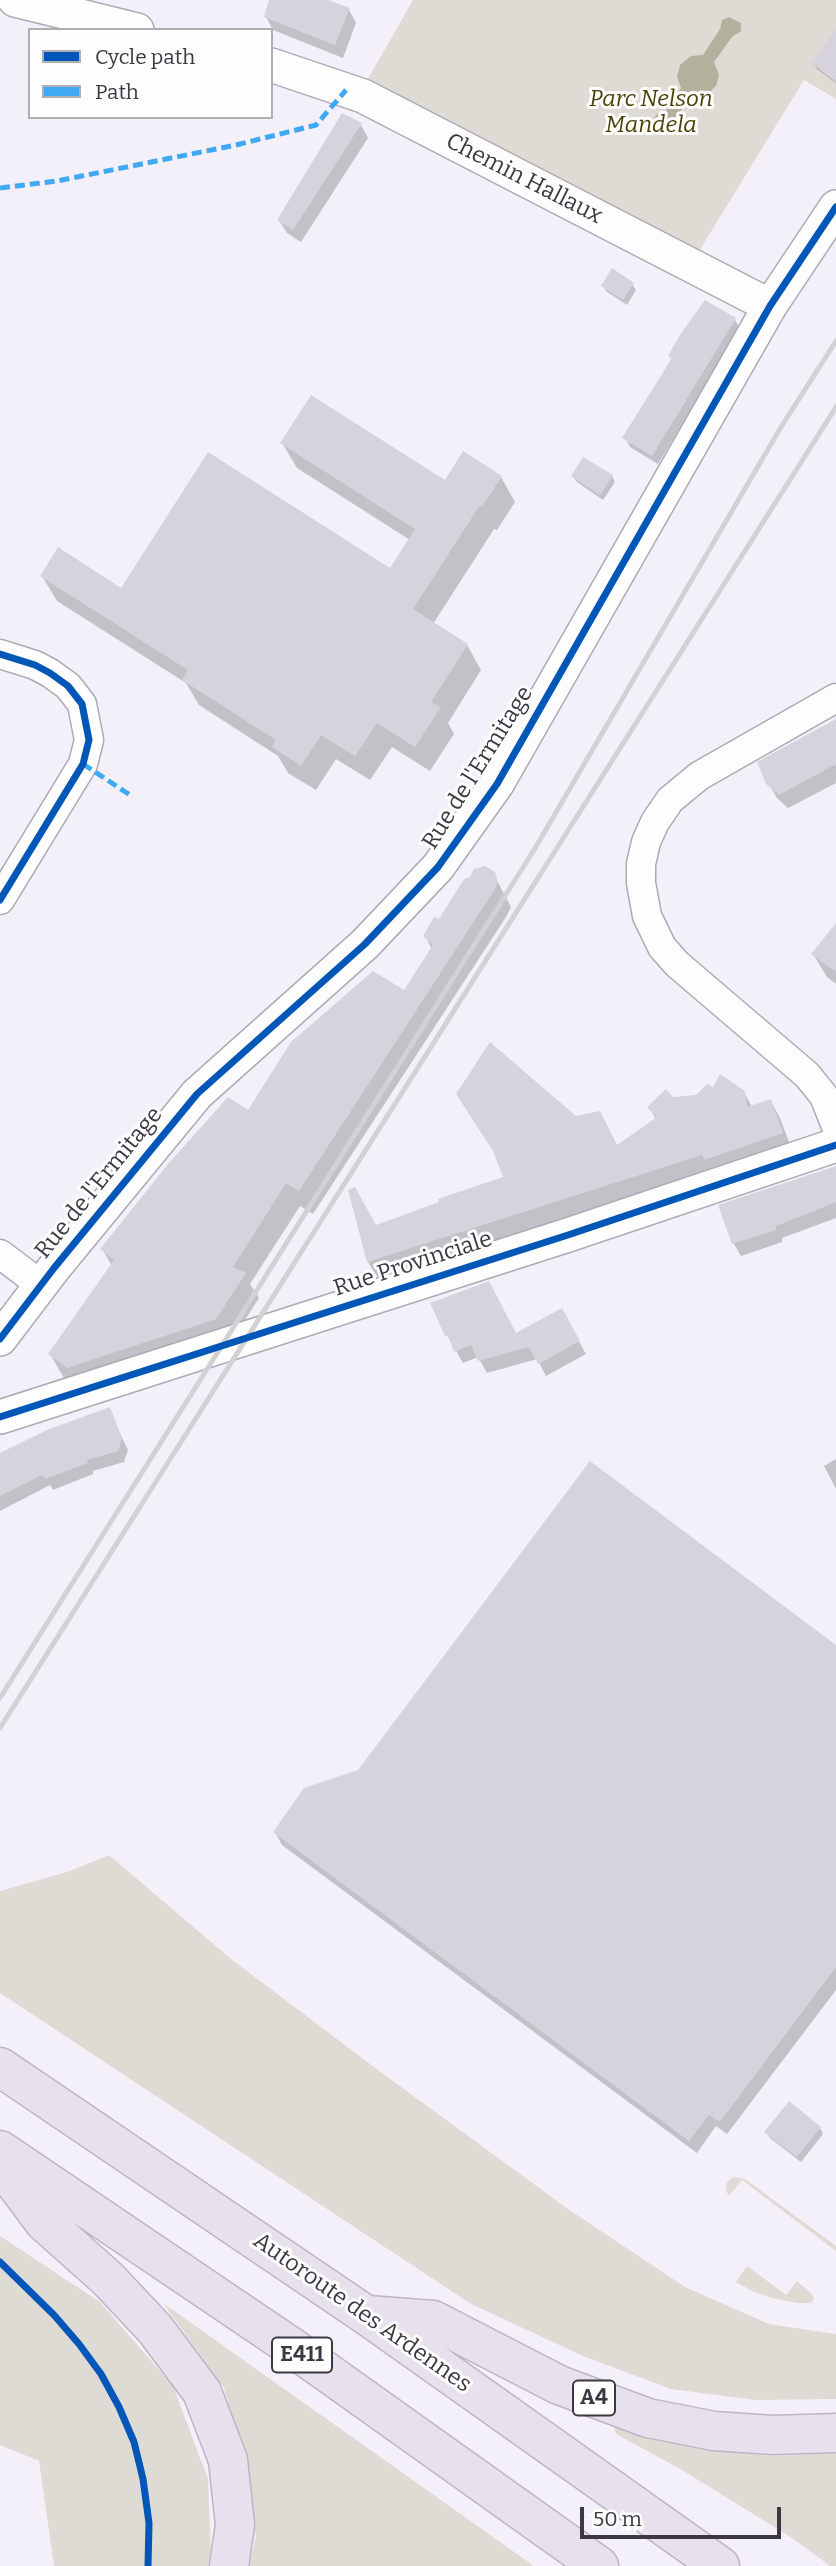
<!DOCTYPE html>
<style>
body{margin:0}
#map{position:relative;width:836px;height:2566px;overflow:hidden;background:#f4f0fa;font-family:Bitter,serif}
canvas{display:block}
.legend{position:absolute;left:28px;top:28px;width:245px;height:91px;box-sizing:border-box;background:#fdfdfd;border:2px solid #b0aeb2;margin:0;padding:9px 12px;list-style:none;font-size:21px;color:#3c3842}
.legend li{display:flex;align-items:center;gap:14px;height:35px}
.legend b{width:35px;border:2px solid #b0aeb2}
.scale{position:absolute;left:580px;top:2507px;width:201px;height:32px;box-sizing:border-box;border:4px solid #3c3842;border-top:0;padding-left:9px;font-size:21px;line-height:24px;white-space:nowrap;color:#3c3842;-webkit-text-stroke:5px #fdfdfd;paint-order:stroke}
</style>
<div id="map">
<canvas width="836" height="2566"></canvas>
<ul class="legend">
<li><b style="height:9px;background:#0057b8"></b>Cycle path</li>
<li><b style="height:9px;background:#3fa9f5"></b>Path</li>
</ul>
<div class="scale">50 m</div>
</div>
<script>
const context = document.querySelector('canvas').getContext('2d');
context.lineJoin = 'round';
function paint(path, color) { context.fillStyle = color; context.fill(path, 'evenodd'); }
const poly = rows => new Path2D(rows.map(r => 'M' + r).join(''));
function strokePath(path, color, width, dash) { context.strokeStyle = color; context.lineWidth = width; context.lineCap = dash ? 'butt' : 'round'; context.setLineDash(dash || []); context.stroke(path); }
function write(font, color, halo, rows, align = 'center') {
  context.font = font + ' Bitter,serif'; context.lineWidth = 6; context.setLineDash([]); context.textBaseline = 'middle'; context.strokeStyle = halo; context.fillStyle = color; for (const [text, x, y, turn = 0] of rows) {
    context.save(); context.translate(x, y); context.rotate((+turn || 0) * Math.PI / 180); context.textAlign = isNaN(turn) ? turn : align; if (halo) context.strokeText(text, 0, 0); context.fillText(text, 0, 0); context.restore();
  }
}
paint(poly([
 [413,0,836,0,836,99,804,80,693,261,361,91],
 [109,1855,231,1959,382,2073,568,2209,685,2287,769,2324,836,2334,836,2399,755,2400,671,2389,583,2356,471,2304,0,1993,0,1891,67,1872],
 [733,2177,745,2179,836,2246,836,2251,742,2180,729,2196,726,2191,727,2182],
 [0,2236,100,2302,173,2386,208,2479,211,2553,208,2566,54,2566,39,2461,0,2445],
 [747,2266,786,2295,797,2281,812,2294,814,2299,811,2303,798,2303,776,2299,754,2292,736,2282],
 [163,2303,534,2566,249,2566,256,2537,245,2464,224,2388],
 [627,2426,699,2449,774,2456,836,2453,836,2566,830,2566,792,2538,682,2470,616,2434,614,2428]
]), '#dedbd5');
paint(poly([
 [729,17,741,23,741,31,732,37,714,62,719,75,716,86,707,95,692,95,675,119,673,129,668,132,659,131,656,127,654,118,658,113,665,112,681,88,677,77,680,65,691,56,703,55,720,29,722,20]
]), '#b4b09e');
paint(poly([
 [271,0,324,0,349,10,356,23,343,58,273,30,266,17],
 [836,49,836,83,817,69,813,63],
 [361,125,368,138,301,242,287,233,279,220],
 [632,284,636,290,627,305,607,292,603,286],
 [735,320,740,329,658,464,630,447,625,438,673,360,670,356],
 [282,443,445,482,501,477,515,502,497,530,494,529,433,624,467,645,481,670,448,723,454,734,430,771,392,747,370,780,336,759,316,790,288,773,278,756,199,705,186,683,57,601,42,576,122,590,391,570,410,540,297,468],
 [573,476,612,476,615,482,603,500,577,482],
 [836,721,836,783,788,808,777,798,768,783],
 [493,873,511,907,506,917,313,1214,300,1206,250,1284,259,1298,230,1343,82,1391,64,1378,50,1354,112,1266,102,1249,248,1113,404,992,432,949,425,936],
 [836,925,836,984,827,977,813,954],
 [744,1092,752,1107,771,1101,780,1118,792,1150,712,1171,378,1278,368,1262,350,1191,376,1227,505,1178,576,1118,617,1147,656,1119,649,1107,672,1099],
 [836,1168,836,1218,782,1238,782,1242,741,1256,734,1244,720,1206],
 [561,1310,586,1354,546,1376,537,1359,487,1373,478,1357,463,1363,447,1335,516,1335],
 [109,1410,128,1450,124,1462,93,1471,93,1474,53,1490,50,1485,0,1511,0,1456],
 [836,1459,836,1489,824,1466],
 [836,1647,836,1990,727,2134,716,2126,697,2153,282,1845,275,1832,359,1771],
 [820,2128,823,2134,801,2162,770,2138,766,2132]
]), '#0003');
paint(poly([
 [269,0,328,0,350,8,335,45,264,17],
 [836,29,836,82,811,63],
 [342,113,362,123,293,230,277,220],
 [612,268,634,283,623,300,601,286],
 [705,300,736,318,652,456,622,438,672,358,668,356,680,335],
 [311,395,445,480,463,451,502,476,482,507,480,505,413,609,468,644,431,702,441,707,415,747,377,723,355,756,321,735,301,766,272,747,276,740,182,680,188,670,40,576,58,547,121,588,208,452,390,568,415,529,280,443],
 [583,457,613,475,600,495,571,476],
 [836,719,836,764,779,795,766,784,757,762],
 [485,866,495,872,498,882,493,892,299,1191,286,1183,233,1267,246,1273,216,1319,67,1368,48,1354,114,1260,100,1249,168,1164,228,1097,248,1110,291,1042,373,971,404,990,433,945,423,936,434,917,439,919,464,879,470,877,474,869],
 [836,923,836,972,811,954],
 [490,1042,576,1116,600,1111,617,1145,657,1117,647,1107,666,1089,673,1097,696,1095,707,1084,713,1087,720,1074,745,1091,747,1107,771,1099,783,1133,704,1160,702,1155,367,1262,348,1190,355,1187,376,1225,439,1202,438,1199,503,1177,493,1151,456,1094],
 [836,1166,836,1202,776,1226,776,1230,732,1244,718,1205],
 [489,1281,516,1333,562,1308,580,1341,538,1364,529,1347,478,1361,471,1345,454,1352,448,1335,445,1336,430,1303],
 [110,1407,122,1438,118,1451,87,1460,88,1463,45,1479,42,1475,0,1496,0,1453,47,1430],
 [590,1461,836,1645,836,1967,720,2122,709,2115,689,2141,273,1832,304,1788,358,1770],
 [789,2101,821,2127,797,2157,764,2132]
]), '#d7d3dd');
const minor = poly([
 [0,654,35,665,50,673,68,686,82,704,89,740,83,764,0,900],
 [836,698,699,776,670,800,655,822,646,842,641,864,641,883,647,916,662,947,677,964,807,1075,824,1096,836,1126],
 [0,1254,41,1285]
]);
const tertiary = poly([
 [15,0,137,30],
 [271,65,363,96,770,306],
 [0,1339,54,1268,197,1094,365,944,438,867,497,784,770,306,836,207],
 [0,1417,568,1235,836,1145]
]);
const motorway = poly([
 [0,2067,366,2315,720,2566],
 [0,2150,293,2348,599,2566],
 [0,2163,44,2222,108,2279,155,2329,202,2392,228,2460,235,2525,229,2566],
 [368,2315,433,2320,559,2385,648,2418,714,2431,773,2435,836,2433]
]);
strokePath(minor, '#aeaab4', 31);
strokePath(tertiary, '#aeaab4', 36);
strokePath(motorway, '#bcb5c6', 41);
strokePath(minor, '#fdfdfe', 28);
strokePath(tertiary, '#fdfdfe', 33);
strokePath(motorway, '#e6e1ed', 38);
strokePath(poly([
 [0,1698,534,850,781,427,836,341],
 [0,1728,836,407]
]), '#d2d1d4', 5);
strokePath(poly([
 [0,188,57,181,236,145,316,125,346,90],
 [83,764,130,795]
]), '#3fa9f5', 5, [10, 5]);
strokePath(poly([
 [0,654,35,665,50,673,68,686,82,704,89,740,83,764,0,900],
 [0,1339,54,1268,197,1094,365,944,438,867,497,784,770,306,836,207],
 [0,1417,568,1235,836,1145],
 [0,2262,54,2315,79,2344,101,2374,119,2407,134,2442,143,2479,149,2523,148,2566]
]), '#0057b8', 7);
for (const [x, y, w] of [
 [302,2355,60],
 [594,2398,42]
]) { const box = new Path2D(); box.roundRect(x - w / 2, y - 17.5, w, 35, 5); context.fillStyle = '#fdfdfd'; context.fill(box); strokePath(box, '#3c3842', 2); }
write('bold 21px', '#3c3842', null, [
 ["E411",302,2355],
 ["A4",594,2398]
]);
write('italic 23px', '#4b4209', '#fdfdfd', [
 ["Parc Nelson",651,100],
 ["Mandela",651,126]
]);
write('23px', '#3c3842', '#fdfdfd', [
 ["Chemin Hallaux",524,179,27],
 ["Rue de l'Ermitage",478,768,-58],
 ["Rue de l'Ermitage",99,1183,-51],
 ["Rue Provinciale",413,1264,-18],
 ["Autoroute des Ardennes",362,2313,35]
]);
</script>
